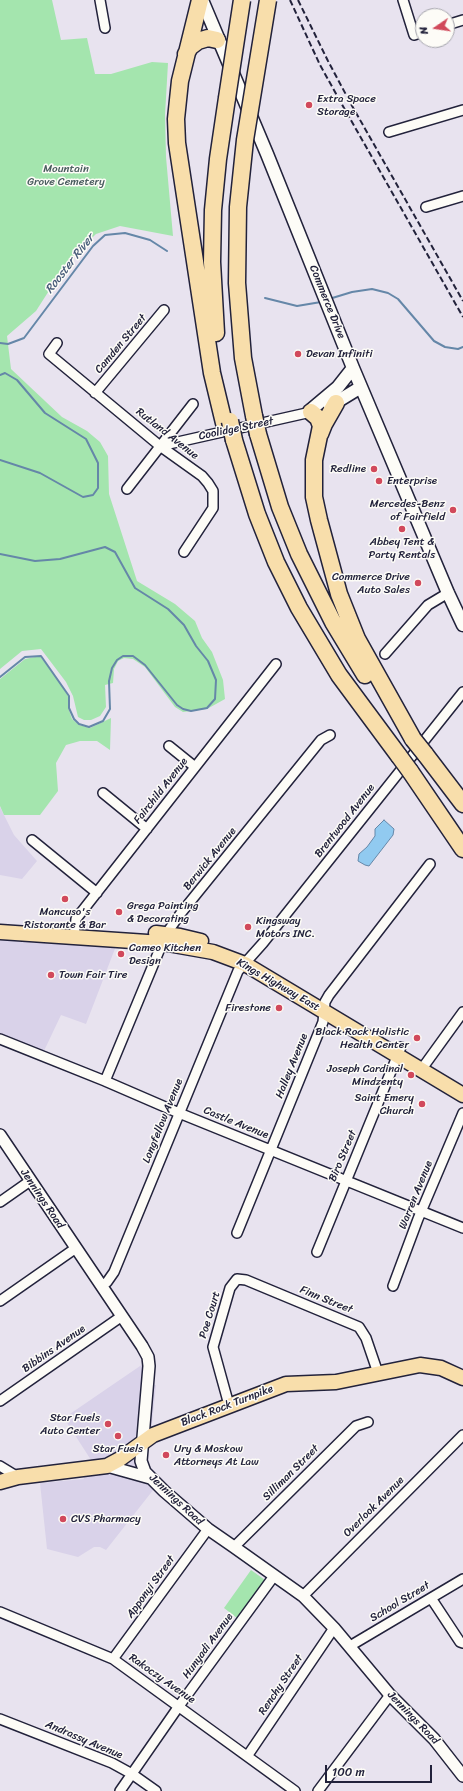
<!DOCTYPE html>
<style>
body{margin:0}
#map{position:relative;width:463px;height:1791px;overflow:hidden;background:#e8e3ef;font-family:Sriracha,sans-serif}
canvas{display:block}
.north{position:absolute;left:415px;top:8px;width:40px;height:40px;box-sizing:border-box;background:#fdfcf7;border:1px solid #a5a5ac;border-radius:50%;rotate:257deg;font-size:11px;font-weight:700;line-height:16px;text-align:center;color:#22223b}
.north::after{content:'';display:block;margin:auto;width:14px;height:18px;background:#d1495b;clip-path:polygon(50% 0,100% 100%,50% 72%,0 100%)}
.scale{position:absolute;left:325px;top:1765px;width:107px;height:18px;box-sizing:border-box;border:2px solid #22223b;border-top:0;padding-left:5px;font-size:12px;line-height:14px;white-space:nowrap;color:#22223b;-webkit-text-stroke:3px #fdfcf7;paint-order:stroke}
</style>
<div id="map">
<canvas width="463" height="1791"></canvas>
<div class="north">N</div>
<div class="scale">100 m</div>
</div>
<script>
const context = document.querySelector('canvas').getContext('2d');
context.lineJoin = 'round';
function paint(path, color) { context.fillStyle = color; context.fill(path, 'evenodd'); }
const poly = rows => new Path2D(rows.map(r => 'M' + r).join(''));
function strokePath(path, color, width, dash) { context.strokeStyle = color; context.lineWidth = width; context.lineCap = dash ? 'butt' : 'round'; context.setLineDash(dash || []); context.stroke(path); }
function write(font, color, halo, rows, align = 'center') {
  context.font = font + ' Sriracha,sans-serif'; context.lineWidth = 3; context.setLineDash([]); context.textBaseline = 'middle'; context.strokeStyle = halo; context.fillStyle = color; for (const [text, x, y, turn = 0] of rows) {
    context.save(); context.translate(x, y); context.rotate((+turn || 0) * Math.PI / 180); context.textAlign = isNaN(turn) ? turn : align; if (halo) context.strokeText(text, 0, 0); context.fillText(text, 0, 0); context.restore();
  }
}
paint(poly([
 [0,807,14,835,37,861,22,879,0,875],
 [0,938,116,946,86,1024,61,1015,43,1053,0,1036],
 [143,1364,142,1386,156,1385,150,1443,147,1447,147,1458,151,1470,161,1480,106,1550,100,1547,94,1547,78,1557,47,1549,40,1483,84,1479,82,1461,91,1460,64,1418]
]), '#d9d2e9');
paint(poly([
 [0,0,52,0,61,40,87,38,95,74,111,74,152,62,168,63,165,115,166,157,173,236,120,226,96,234,68,261,36,311,7,336,11,369,62,417,87,431,100,442,108,456,109,494,137,581,175,604,195,621,202,638,212,652,223,680,225,699,207,709,183,712,175,707,145,667,133,659,124,658,118,661,114,669,113,683,105,685,106,707,100,716,91,720,84,720,78,717,73,696,66,682,41,649,22,651,0,669],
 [40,656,60,683,68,696,68,707,72,719,79,725,90,728,111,718,110,750,97,741,80,741,66,745,56,763,58,791,40,815,4,815,0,806,0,679,25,659],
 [251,1570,265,1580,263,1584,237,1618,224,1608]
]), '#a4e5ae');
const water = poly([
 [384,820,394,829,393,835,369,866,365,865,358,861,359,854,367,847,375,836,375,829,384,820]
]);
paint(water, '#91caf0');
strokePath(water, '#6587a8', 1);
strokePath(poly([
 [265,298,297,306,321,302],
 [329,299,352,292,372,289,388,293,398,299,434,341,445,347,458,349,463,347],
 [0,343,8,344,24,338,93,246,105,235,125,233,150,240,167,251],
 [0,375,5,373,17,380,45,413,86,439,98,463,98,488,93,495,83,497,40,473,0,460],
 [0,554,35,561,60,559,105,547,115,552,135,588,168,609,184,625,196,646,208,661,216,680,215,699,207,708,191,711,183,709,177,705,145,665,133,656,123,656,117,660,112,668,109,681,110,709,103,721,89,727,79,724,74,719,69,708,69,696,41,656,25,657,0,677]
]), '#6587a8', 2);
const minor = poly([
 [100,0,105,28],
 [403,0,414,35,423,32],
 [447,25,463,20],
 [389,132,463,110],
 [426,207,463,196],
 [57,343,49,354,160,446,202,476,208,483,213,491,213,508,184,552],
 [95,393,164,310],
 [160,446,311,412],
 [127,489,193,404],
 [385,654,428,605,448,593],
 [169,746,195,767],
 [103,793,147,829],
 [32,840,97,893],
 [74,937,76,919,276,664],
 [0,1039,105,1081,179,1113,463,1228],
 [421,1070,463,1012],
 [105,1081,166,934,181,913,321,740,330,735],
 [0,1202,30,1181],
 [237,1233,323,1022,325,1002,329,995,430,864],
 [317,1252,401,1047],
 [101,1286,107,1282,114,1272,238,971,263,943,463,692],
 [393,1286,418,1219,463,1113],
 [0,1301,76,1248],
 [0,1401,122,1316],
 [229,1405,213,1347,230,1288,237,1279,246,1280,359,1327,366,1338,378,1373],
 [0,1466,18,1477],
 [234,1547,356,1426,368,1422],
 [303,1596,463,1435],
 [431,1598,460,1642,463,1643],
 [0,1612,113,1659,295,1791],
 [350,1646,463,1579],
 [113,1659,208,1529],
 [0,1719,112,1763,132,1774,156,1791],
 [248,1755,334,1628],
 [120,1791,179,1706,274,1576],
 [318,1791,390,1695]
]);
const tertiary = poly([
 [0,1135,142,1346,148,1357,149,1366,141,1461,145,1472,164,1491,208,1529,234,1547,303,1596,334,1628,390,1695,434,1739,463,1776],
 [107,1466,150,1478]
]);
const secondary = poly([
 [202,0,267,154,353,368,448,593,463,625],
 [330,406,361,387],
 [311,412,313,408,338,387,353,368]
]);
const primary = poly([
 [0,932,162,943,213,952,245,964,463,1095],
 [156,933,180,936,201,941],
 [0,1482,18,1477,107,1466,120,1459,153,1435,286,1384,336,1382,420,1365,441,1368,463,1378]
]);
const motorway = poly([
 [200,0,180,81,176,119,177,143,212,373,224,423],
 [186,54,190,47,198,41,208,38,217,40],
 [245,140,238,207,237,283,243,358,254,416],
 [216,333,212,262,213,210,218,159,227,98],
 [311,412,318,418,321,426,314,460,314,497,319,520,339,594,357,639,413,739],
 [258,434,280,507,299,554,333,622,365,675],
 [320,434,324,424,336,403],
 [234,440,257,514,276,562,299,608,339,675,399,756],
 [425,754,463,804],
 [410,771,463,849]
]);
strokePath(minor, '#22223b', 12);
strokePath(tertiary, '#22223b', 14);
strokePath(secondary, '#22223b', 15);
strokePath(primary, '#22223b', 17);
strokePath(motorway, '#22223b', 19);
strokePath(minor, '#fdfcf7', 9);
strokePath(tertiary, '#fdfcf7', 11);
strokePath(secondary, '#fdfcf7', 12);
strokePath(primary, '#f8deab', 14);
strokePath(motorway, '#f8deab', 16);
strokePath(poly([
 [290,0,320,65,344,108,463,317],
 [298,0,328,61,351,104,463,301]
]), '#22223b', 2, [6, 3]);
const motorwayBridge = poly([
 [227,98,242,0],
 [245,140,268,0],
 [254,416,258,434],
 [230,421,234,440],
 [413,739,425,754],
 [399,756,410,771]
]);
strokePath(motorwayBridge, '#22223b', 19, []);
strokePath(motorwayBridge, '#f8deab', 16);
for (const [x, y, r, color] of [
 [309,105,4,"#d1495b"],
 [298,354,4,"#d1495b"],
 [374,469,4,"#d1495b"],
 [379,481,4,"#d1495b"],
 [453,510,4,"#d1495b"],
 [402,529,4,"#d1495b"],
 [418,583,4,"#d1495b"],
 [65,899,4,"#d1495b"],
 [119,912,4,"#d1495b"],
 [248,927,4,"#d1495b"],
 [121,954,4,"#d1495b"],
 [51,975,4,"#d1495b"],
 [279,1008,4,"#d1495b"],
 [417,1038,4,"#d1495b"],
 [411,1075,4,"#d1495b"],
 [422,1104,4,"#d1495b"],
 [108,1424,4,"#d1495b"],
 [118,1436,4,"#d1495b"],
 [166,1455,4,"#d1495b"],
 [63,1519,4,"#d1495b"]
]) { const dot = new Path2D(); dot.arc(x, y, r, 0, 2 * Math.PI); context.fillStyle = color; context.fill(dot); strokePath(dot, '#fdfcf7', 1.5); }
write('11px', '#22223b', '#fdfcf7', [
 ["Extra Space",317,99],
 ["Storage",317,112],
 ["Devan Infiniti",306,354],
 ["Redline",366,469,"right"],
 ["Enterprise",387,481],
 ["Mercedes-Benz",445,504,"right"],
 ["of Fairfield",445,517,"right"],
 ["Abbey Tent &",402,542,"center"],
 ["Party Rentals",402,555,"center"],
 ["Commerce Drive",410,577,"right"],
 ["Auto Sales",410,590,"right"],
 ["Grega Painting",127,906],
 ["& Decorating",127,919],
 ["Mancuso's",65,912,"center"],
 ["Ristorante & Bar",65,925,"center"],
 ["Kingsway",256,921],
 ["Motors INC.",256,934],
 ["Cameo Kitchen",129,948],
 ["Design",129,961],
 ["Town Fair Tire",59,975],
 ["Firestone",271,1008,"right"],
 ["Black Rock Holistic",409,1032,"right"],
 ["Health Center",409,1045,"right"],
 ["Joseph Cardinal",403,1069,"right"],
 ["Mindzenty",403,1082,"right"],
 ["Saint Emery",414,1098,"right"],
 ["Church",414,1111,"right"],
 ["Star Fuels",100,1418,"right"],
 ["Auto Center",100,1431,"right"],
 ["Star Fuels",118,1449,"center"],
 ["Ury & Moskow",174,1449],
 ["Attorneys At Law",174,1462],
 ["CVS Pharmacy",71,1519]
], 'left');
write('11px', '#495c5e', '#fdfcf7', [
 ["Mountain",66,169],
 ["Grove Cemetery",66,182]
]);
write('11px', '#22223b', '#fdfcf7', [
 ["Commerce Drive",327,302,68],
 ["Camden Street",121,344,-50],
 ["Coolidge Street",236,429,-12],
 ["Rutland Avenue",167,434,38],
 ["Fairchild Avenue",161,791,-52],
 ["Brentwood Avenue",345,821,-52],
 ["Berwick Avenue",210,859,-51],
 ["Kings Highway East",278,985,30],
 ["Halley Avenue",292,1066,-68],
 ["Longfellow Avenue",163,1121,-68],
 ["Castle Avenue",236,1123,22],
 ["Biro Street",343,1156,-67],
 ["Warren Avenue",416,1195,-68],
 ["Jennings Road",42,1199,56],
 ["Finn Street",326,1300,22],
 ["Poe Court",210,1315,-73],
 ["Bibbins Avenue",54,1349,-35],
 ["Black Rock Turnpike",227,1406,-21],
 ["Silliman Street",291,1473,-45],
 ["Jennings Road",176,1500,43],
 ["Overlook Avenue",374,1507,-45],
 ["Apponyi Street",151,1587,-54],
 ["School Street",400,1602,-31],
 ["Hunyadi Avenue",208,1646,-54],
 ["Rakoczy Avenue",162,1679,35],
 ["Renchy Street",281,1685,-56],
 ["Jennings Road",413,1718,46],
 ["Andrassy Avenue",84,1740,23]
]);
write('italic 12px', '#495d7a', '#fdfcf7', [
 ["Rooster River",70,264,-52]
]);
</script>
